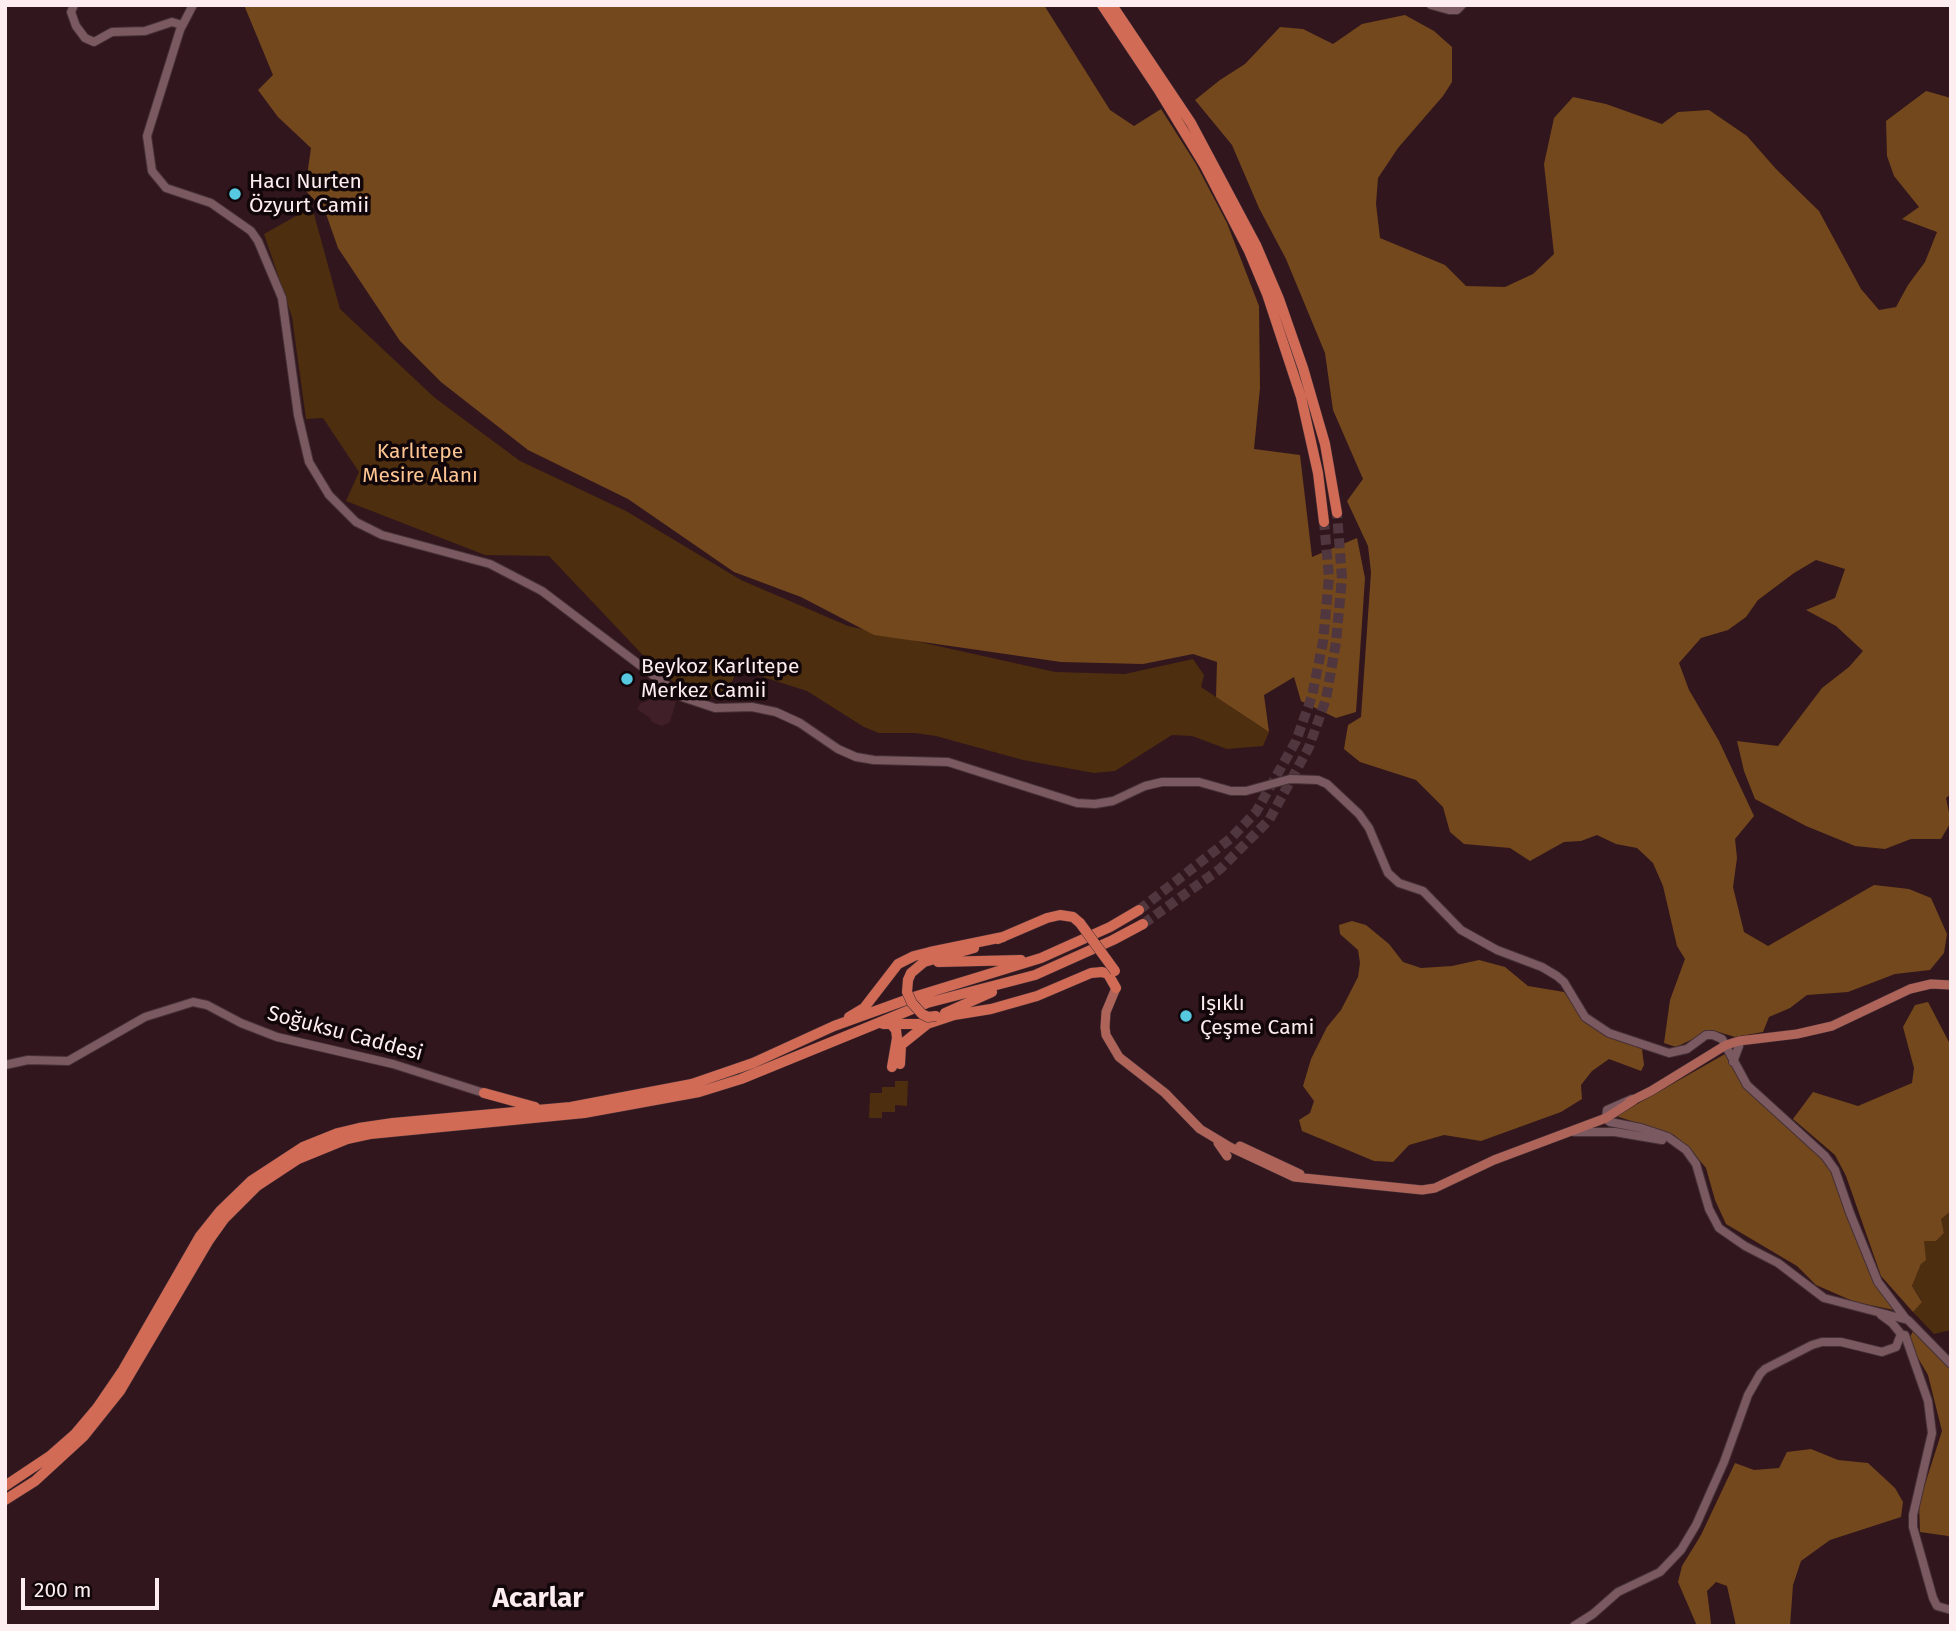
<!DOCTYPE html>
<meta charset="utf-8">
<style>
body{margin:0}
#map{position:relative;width:1956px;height:1631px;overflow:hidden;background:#31161e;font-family:"Fira Sans",sans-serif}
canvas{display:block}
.frame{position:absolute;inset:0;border:7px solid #fdedf0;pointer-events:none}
.scale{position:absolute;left:21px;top:1578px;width:138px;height:32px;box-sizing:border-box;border:4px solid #fdedf0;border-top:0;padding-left:9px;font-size:21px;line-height:24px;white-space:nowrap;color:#fdedf0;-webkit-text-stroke:5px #110609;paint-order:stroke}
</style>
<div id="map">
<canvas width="1956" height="1631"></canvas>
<div class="frame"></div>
<div class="scale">200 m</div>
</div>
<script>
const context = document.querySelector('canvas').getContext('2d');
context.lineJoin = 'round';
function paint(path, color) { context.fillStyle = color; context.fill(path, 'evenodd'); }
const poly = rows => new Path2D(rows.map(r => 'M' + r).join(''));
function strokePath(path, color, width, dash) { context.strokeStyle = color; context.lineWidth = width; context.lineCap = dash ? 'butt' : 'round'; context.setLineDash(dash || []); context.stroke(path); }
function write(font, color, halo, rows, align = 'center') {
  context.font = font + ' "Fira Sans",sans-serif'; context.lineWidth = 7; context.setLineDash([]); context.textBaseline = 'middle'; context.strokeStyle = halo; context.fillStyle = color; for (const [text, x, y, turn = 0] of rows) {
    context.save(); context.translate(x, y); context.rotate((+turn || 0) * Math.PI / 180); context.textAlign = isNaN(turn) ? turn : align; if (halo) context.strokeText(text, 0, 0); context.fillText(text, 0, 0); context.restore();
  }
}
paint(poly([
 [664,695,676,702,670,722,662,726,652,722,650,718,637,709,641,703]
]), '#411f28');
paint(poly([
 [312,207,340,309,435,398,520,461,626,511,741,580,848,626,1055,672,1125,674,1193,659,1204,675,1201,687,1269,732,1263,746,1227,749,1192,736,1172,735,1115,771,1094,773,1023,760,936,736,915,733,879,733,864,727,807,691,763,677,737,672,727,691,719,699,681,687,657,670,549,556,485,555,346,501,359,472,323,418,306,419,292,317,264,234],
 [895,1081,908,1081,907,1106,895,1105,895,1112,882,1112,882,1118,869,1118,870,1093,882,1093,882,1087,895,1087],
 [1951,1211,1951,1330,1934,1334,1913,1312,1922,1301,1912,1286,1921,1264,1924,1240,1936,1241,1944,1233,1940,1219]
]), '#4d2e0e');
paint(poly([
 [244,5,1044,5,1110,110,1134,126,1161,109,1196,164,1227,223,1259,306,1260,388,1254,449,1300,455,1312,557,1357,538,1365,578,1356,712,1336,718,1301,701,1294,677,1264,695,1269,732,1216,697,1217,662,1193,654,1143,664,1061,662,874,635,801,597,734,572,628,499,528,450,441,382,400,341,338,248,325,211,305,190,311,148,278,117,258,90,273,75],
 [1405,15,1434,31,1452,47,1452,82,1443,96,1398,148,1378,178,1376,204,1380,238,1445,265,1466,286,1505,287,1533,274,1554,254,1544,164,1554,118,1573,97,1606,104,1662,124,1678,112,1709,110,1747,136,1776,169,1819,211,1861,289,1879,310,1896,307,1908,285,1925,262,1937,232,1902,219,1919,207,1894,176,1887,156,1886,121,1926,91,1951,98,1951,794,1946,798,1951,822,1941,839,1911,839,1885,849,1855,846,1806,826,1755,799,1744,771,1737,741,1778,746,1822,688,1849,667,1863,651,1836,626,1806,610,1835,598,1845,569,1816,560,1794,573,1758,600,1746,617,1728,630,1701,638,1679,663,1689,690,1719,741,1754,816,1735,839,1737,858,1733,887,1744,932,1768,946,1874,885,1909,889,1931,898,1947,934,1944,953,1930,970,1895,974,1848,992,1807,995,1790,1008,1769,1017,1763,1032,1735,1037,1712,1030,1676,1047,1664,1043,1670,1000,1685,959,1677,946,1663,886,1653,863,1637,848,1616,844,1597,835,1581,841,1564,842,1530,861,1510,848,1464,844,1450,832,1443,807,1416,780,1360,762,1344,749,1348,725,1361,717,1371,572,1368,546,1347,501,1363,479,1333,410,1325,353,1286,259,1259,208,1232,145,1195,100,1220,80,1245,64,1280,27,1303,29,1333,44,1362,24],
 [1352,921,1366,925,1389,944,1403,962,1421,968,1452,966,1479,960,1505,967,1528,986,1564,992,1582,1017,1604,1033,1642,1049,1644,1065,1641,1071,1609,1059,1592,1071,1581,1085,1582,1099,1561,1112,1481,1141,1444,1135,1409,1145,1393,1162,1374,1161,1302,1131,1299,1120,1310,1113,1314,1101,1303,1086,1311,1059,1327,1027,1341,1010,1358,977,1360,963,1358,950,1340,934,1339,925],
 [1928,1002,1951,1046,1951,1211,1941,1219,1944,1233,1936,1241,1924,1241,1926,1260,1921,1264,1912,1286,1922,1302,1913,1312,1881,1276,1846,1176,1835,1155,1793,1119,1813,1092,1858,1106,1912,1083,1914,1068,1903,1027,1915,1005],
 [1725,1054,1747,1088,1837,1170,1875,1277,1899,1311,1855,1302,1816,1285,1797,1266,1726,1224,1715,1200,1706,1168,1692,1151,1674,1135,1616,1116],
 [1913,1331,1951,1367,1951,1538,1948,1536,1920,1532,1919,1503,1942,1431,1928,1375,1908,1341],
 [1811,1449,1838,1460,1868,1463,1895,1488,1903,1502,1901,1517,1830,1540,1801,1561,1793,1585,1790,1626,1736,1626,1727,1586,1716,1582,1707,1591,1711,1623,1710,1626,1697,1626,1678,1582,1682,1566,1701,1535,1735,1463,1754,1470,1779,1468,1787,1452]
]), '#73481c');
strokePath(poly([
 [1139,910,1230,839,1256,812,1296,741,1312,696,1323,642,1329,577,1324,522],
 [1143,924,1220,869,1269,820,1309,747,1326,699,1336,642,1342,578,1337,513]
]), '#50363e', 10, [10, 5]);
const secondary = poly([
 [74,5,71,12,76,26,85,38,94,42,112,32,145,31,172,22,182,25],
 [193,5,180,30,147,136,152,171,166,188,211,203,251,231,258,241,282,298,298,415,309,462,329,495,356,522,382,535,490,564,542,591,682,697,715,708,752,707,776,712,800,723,838,749,856,757,874,760,948,762,1077,803,1095,804,1113,801,1145,786,1162,782,1199,782,1231,791,1246,791,1290,779,1318,780,1327,784,1359,814,1369,828,1388,873,1399,883,1423,891,1461,930,1497,950,1542,967,1557,976,1564,982,1585,1017,1609,1033,1669,1053,1687,1049,1706,1035,1713,1035,1722,1039,1747,1085,1825,1156,1835,1170,1850,1213,1878,1282,1906,1319],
 [1431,5,1449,10,1457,10,1462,5],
 [1733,1062,1739,1046],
 [5,1065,28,1060,68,1061,145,1017,193,1002,207,1005,241,1023,277,1037,393,1064,484,1093],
 [1632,1099,1607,1110,1606,1119,1610,1122,1641,1128,1668,1137,1686,1150,1696,1164,1709,1209,1719,1228,1745,1246,1778,1263,1824,1298,1908,1320,1951,1364],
 [1574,1132,1615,1132,1662,1140],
 [1881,1315,1892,1323,1901,1334],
 [1905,1335,1928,1401,1932,1433,1913,1515,1913,1527,1933,1598,1937,1606,1951,1610],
 [1574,1626,1593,1614,1618,1592,1660,1572,1681,1550,1696,1525,1724,1462,1748,1395,1760,1374,1765,1369,1812,1345,1822,1342,1841,1342,1882,1352,1896,1347,1901,1334]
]);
const primary = poly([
 [1116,988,1106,1012,1105,1027,1106,1035,1119,1057,1165,1093,1200,1129,1230,1147,1294,1177,1422,1190,1435,1188,1494,1160,1606,1118,1634,1100],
 [1629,1102,1651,1091,1726,1045,1739,1041,1797,1034,1832,1026,1910,989,1931,984,1951,985],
 [1218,1143,1227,1156],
 [1240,1146,1300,1174]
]);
const highway = poly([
 [1102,5,1158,89,1205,166,1249,251,1267,294,1301,397,1318,473,1324,522],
 [1112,5,1191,123,1256,245,1279,299,1303,368,1325,444,1337,513],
 [998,939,1047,918,1060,915,1073,917,1080,923],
 [938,962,1021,960],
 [908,980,911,973,924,962,974,948],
 [945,1013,992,992],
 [849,1017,864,1008,898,964,914,956,930,952,1003,937],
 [890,1023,896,1030,897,1038,892,1067],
 [883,1024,927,1024,954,1015,991,1009,1037,996,1091,973,1102,972,1108,974,1116,988],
 [900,1064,901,1045,926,1025],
 [484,1093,535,1107],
 [5,1486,50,1456,75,1434,97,1408,123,1370,200,1236,220,1211,251,1181,303,1147,338,1133,359,1128,393,1123,571,1107,692,1084,753,1063,834,1026,917,996,1041,958,1110,927,1139,910],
 [5,1500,35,1481,84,1436,120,1391,209,1240,224,1219,257,1186,298,1159,347,1139,370,1134,584,1113,699,1092,741,1079,927,1003,1035,975,1113,940,1143,924]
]);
strokePath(secondary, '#463136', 10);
strokePath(primary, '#463136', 10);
strokePath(highway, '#463136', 11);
strokePath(secondary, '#7a5961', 8);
strokePath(primary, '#af645a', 9);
strokePath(highway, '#d26b56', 10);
const highwayBridge = poly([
 [1080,923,1115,971],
 [908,980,907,992,912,1003,922,1014,928,1017,936,1016]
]);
strokePath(highwayBridge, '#463136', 11, []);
strokePath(highwayBridge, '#d26b56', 10);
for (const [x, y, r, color] of [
 [235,194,7,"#56c9e0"],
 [627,679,7,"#56c9e0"],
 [1186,1016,7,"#56c9e0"]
]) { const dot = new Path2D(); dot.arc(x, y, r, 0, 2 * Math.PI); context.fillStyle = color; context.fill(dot); strokePath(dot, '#110609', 2.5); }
write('21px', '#fdedf0', '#110609', [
 ["Hacı Nurten",249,182],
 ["Özyurt Camii",249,206],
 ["Beykoz Karlıtepe",641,667],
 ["Merkez Camii",641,691],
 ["Işıklı",1200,1004],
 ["Çeşme Cami",1200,1028]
], 'left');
write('21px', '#fbc492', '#110609', [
 ["Karlıtepe",420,452],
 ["Mesire Alanı",420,476]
]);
write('21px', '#fdedf0', '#110609', [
 ["Soğuksu Caddesi",345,1034,15]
]);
write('bold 28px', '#fdedf0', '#110609', [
 ["Acarlar",538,1599]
]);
</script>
